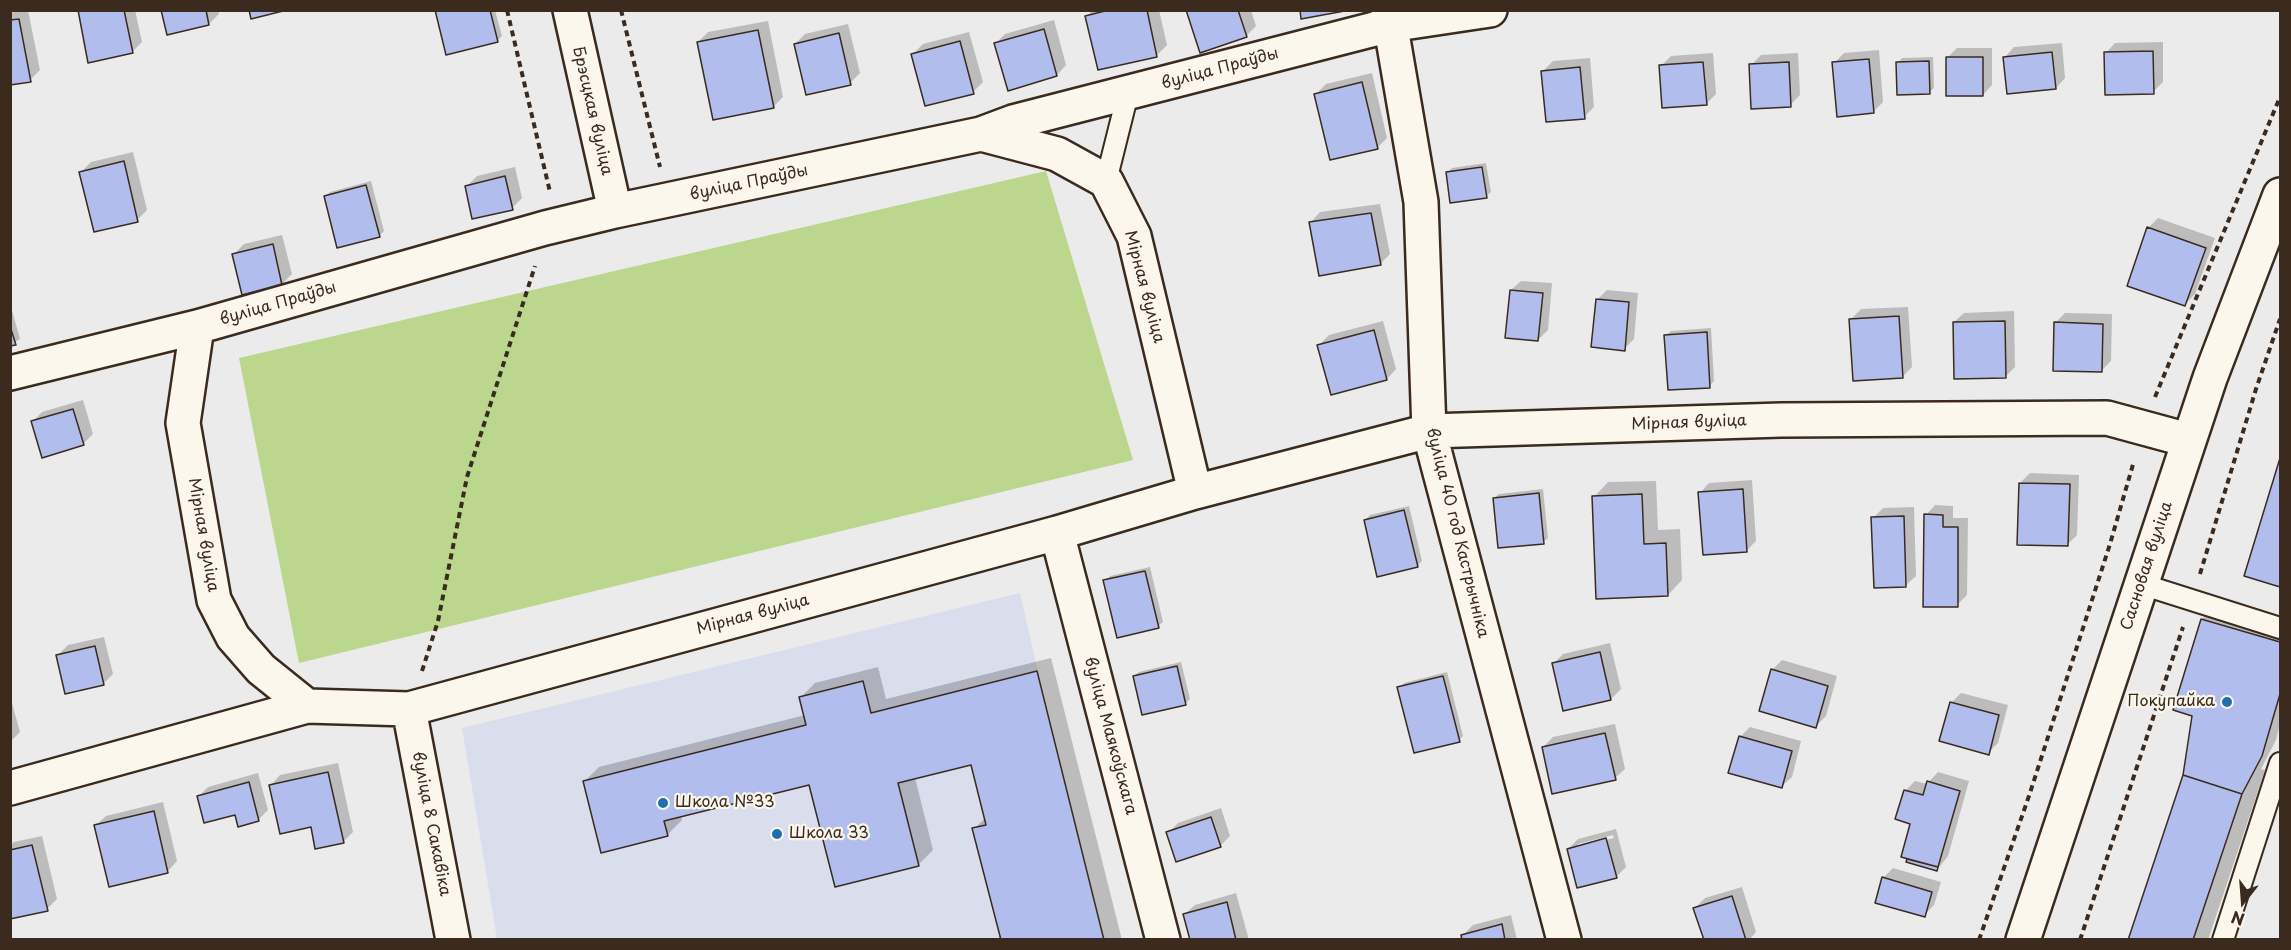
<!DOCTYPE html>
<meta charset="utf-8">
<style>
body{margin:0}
#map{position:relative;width:2291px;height:950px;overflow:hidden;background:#ecebec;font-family:"Playpen Sans",sans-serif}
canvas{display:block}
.frame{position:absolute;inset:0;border:12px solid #3b2a1e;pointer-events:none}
.north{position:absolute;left:2213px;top:872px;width:60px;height:60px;-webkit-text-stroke:4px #fbf7ec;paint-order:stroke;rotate:197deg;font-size:16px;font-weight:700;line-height:24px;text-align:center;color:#3b2a1e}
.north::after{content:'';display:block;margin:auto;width:21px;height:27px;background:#3b2a1e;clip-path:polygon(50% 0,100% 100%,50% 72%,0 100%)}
</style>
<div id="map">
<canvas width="2291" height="950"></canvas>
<div class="frame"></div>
<div class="north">N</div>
</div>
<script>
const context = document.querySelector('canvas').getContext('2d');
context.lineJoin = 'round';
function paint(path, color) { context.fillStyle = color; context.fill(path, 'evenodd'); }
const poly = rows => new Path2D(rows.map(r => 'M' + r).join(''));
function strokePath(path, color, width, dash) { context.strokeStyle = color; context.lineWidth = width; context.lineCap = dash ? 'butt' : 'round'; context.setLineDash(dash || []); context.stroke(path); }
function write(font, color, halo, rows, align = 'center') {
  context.font = font + ' "Playpen Sans",sans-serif'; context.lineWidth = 4.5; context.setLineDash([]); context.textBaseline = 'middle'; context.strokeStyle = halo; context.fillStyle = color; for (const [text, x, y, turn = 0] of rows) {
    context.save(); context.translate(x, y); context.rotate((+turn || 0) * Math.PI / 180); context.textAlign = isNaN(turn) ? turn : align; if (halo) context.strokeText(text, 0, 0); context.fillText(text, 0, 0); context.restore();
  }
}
paint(poly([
 [1020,593,1099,939,497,939,462,728]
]), '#daddec');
paint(poly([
 [1046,171,1133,460,299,663,239,358]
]), '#bbd68d');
paint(poly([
 [25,10,28,10,40,70,30,80,10,84,10,13],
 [79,10,135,10,142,42,132,52],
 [163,10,218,10,219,14,209,24,168,33],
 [437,10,495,10,502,36,497,41],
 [1093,10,1159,10,1167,45,1157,55,1087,16],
 [1187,10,1251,10,1256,26,1246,36],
 [1054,20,1066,65,1057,75,995,44,1005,34],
 [768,21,783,97,773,107,698,42,708,32],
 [848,24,860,73,850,83,795,44,805,34],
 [969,32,983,82,973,92,913,54,923,44],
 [2163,42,2163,82,2153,92,2106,53,2115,43],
 [2062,43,2065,78,2056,88,2005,57,2014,47],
 [1957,48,1992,48,1992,85,1983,95,1947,58],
 [1879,50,1883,102,1873,112,1834,63,1844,53],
 [1713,53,1716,94,1706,104,1661,66,1671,56],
 [1798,53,1800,95,1790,105,1751,65,1761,55],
 [1933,57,1934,88,1929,92,1898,63,1902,58],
 [1590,58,1594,107,1584,117,1543,71,1553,61],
 [1372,73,1387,138,1377,148,1316,94,1326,84],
 [133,152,147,210,137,220,81,172,91,162],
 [1486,163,1491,192,1486,196,1447,173,1452,168],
 [515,167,522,198,512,208,467,186,477,176],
 [371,181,384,231,379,236,325,197,330,192],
 [1380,204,1390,254,1380,264,1311,222,1320,212],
 [2158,218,2215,238,2195,294,2185,304,2148,228],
 [282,235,292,274,282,284,234,254,244,244],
 [1521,281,1552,283,1548,330,1538,340,1511,290],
 [1607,290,1638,293,1634,339,1624,349,1597,300],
 [11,307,20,339,10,345],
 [1908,307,1912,367,1902,377,1851,319,1861,309],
 [2014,311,2015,367,2005,377,1954,322,1964,313],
 [2065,313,2112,314,2111,361,2101,371,2055,323],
 [1383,321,1396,369,1387,379,1319,345,1329,335],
 [1711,328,1714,381,1709,386,1666,335,1671,331],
 [83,400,93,434,83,444,32,422,42,412],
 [2280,463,2280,586,2245,575],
 [2030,473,2079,475,2077,535,2067,545,2020,483],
 [1752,480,1756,541,1746,551,1700,493,1709,483],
 [1656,481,1658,530,1680,529,1682,580,1668,595,1594,497,1608,482],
 [1543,489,1548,538,1543,542,1494,498,1499,494],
 [1935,505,1953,506,1953,518,1968,518,1967,595,1957,605,1926,515],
 [1409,506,1422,561,1417,566,1365,520,1370,515],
 [1914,507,1916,576,1906,585,1873,518,1883,508],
 [1150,567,1163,622,1158,626,1105,581,1110,576],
 [2217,605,2280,624,2280,724,2276,740,2261,769,2265,770,2208,940,2129,940,2184,775,2194,715,2175,709,2202,619],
 [104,637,113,674,103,684,58,655,68,645],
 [1610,643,1621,689,1611,699,1553,664,1563,654],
 [1051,658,1122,940,996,940,1001,935,974,829,986,817,972,763,915,778,933,850,918,865,810,783,681,816,682,820,667,835,585,781,599,767,805,715,801,697,815,683,878,667,886,699],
 [1782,660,1837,676,1826,716,1816,726,1772,670],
 [1181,662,1190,699,1185,704,1134,676,1139,672],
 [1447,672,1463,736,1459,740,1399,688,1404,683],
 [1961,693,2008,705,1998,743,1988,753,1951,703],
 [10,696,20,732,10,742],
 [1615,724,1625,769,1615,778,1543,747,1553,737],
 [1750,727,1801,741,1792,777,1782,786,1740,737],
 [338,763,353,832,343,842,312,826,271,785,280,775],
 [1938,772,1969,781,1948,856,1937,870,1908,860,1912,823,1905,791,1915,781,1927,784],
 [258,773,268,810,259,819,236,813,198,797,208,787],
 [163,802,177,861,168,871,96,825,106,816],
 [1221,808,1230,836,1220,846,1168,833,1178,823],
 [1616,829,1626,867,1616,877,1568,849,1578,839],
 [1613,835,1614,838,1578,847,1578,844],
 [42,836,57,899,47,909,10,917,10,846,14,842],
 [1893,868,1941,882,1934,905,1924,915,1883,878],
 [1742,887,1756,932,1749,940,1705,940,1695,908,1705,898],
 [1236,893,1249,940,1192,940,1185,914,1195,905],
 [1511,915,1517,940,1464,940,1463,935,1473,925]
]), '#0003');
const building = poly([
 [78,10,124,10,133,53,88,63,78,10],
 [161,10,206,10,209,25,167,35,161,10],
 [249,10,287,10,251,19,249,10],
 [435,10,490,10,498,42,446,55,435,10],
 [1109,10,1147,10,1157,57,1098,70,1085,16,1109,10],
 [1186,10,1238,10,1247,37,1200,53,1186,10],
 [1300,10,1350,10,1301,19,1300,10],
 [19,19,31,82,10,85,10,20,19,19],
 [1044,29,1057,76,1008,91,994,43,1044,29],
 [758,30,774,108,713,120,697,42,758,30],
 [839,33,851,85,806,95,794,44,839,33],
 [960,41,974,94,925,106,911,54,960,41],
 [2153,51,2154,94,2105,95,2104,52,2153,51],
 [2052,52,2056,89,2007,94,2003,57,2052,52],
 [1946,57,1983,57,1983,96,1946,96,1946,57],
 [1869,59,1874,113,1837,117,1832,62,1869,59],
 [1929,61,1930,94,1897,95,1896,62,1929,61],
 [1703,62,1707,105,1662,108,1659,65,1703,62],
 [1789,62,1791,107,1751,109,1749,64,1789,62],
 [1580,67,1585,119,1546,122,1541,71,1580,67],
 [1362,82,1378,149,1330,160,1314,94,1362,82],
 [124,161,138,222,94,232,79,172,124,161],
 [1482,167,1487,198,1450,203,1446,172,1482,167],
 [505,176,513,210,472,219,465,186,505,176],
 [366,185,380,237,337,248,324,196,366,185],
 [1371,213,1381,265,1319,276,1309,222,1371,213],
 [2147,227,2206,248,2185,306,2127,286,2147,227],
 [273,244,282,285,242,295,232,254,273,244],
 [1510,290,1543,293,1538,341,1505,338,1510,290],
 [1596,299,1629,302,1625,351,1591,347,1596,299],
 [1899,316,1903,378,1853,381,1849,319,1899,316],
 [2005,321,2006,378,1954,379,1953,322,2005,321],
 [2054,322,2103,324,2102,372,2053,371,2054,322],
 [10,326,16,345,10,346,10,326],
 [1374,330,1387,380,1331,395,1317,345,1374,330],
 [1707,332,1710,388,1668,390,1664,335,1707,332],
 [73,409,84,445,42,458,31,421,73,409],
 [2280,458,2280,587,2244,576,2280,458],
 [2019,483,2070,484,2068,546,2017,545,2019,483],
 [1743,489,1747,552,1703,555,1698,492,1743,489],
 [1539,493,1544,544,1498,548,1493,498,1539,493],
 [1642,494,1644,544,1666,543,1668,596,1596,599,1592,496,1642,494],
 [1404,510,1418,567,1377,577,1364,520,1404,510],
 [1924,514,1943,515,1943,527,1958,527,1958,607,1923,607,1924,514],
 [1904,516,1906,587,1874,588,1871,517,1904,516],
 [1145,571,1159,628,1117,638,1103,580,1145,571],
 [2201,619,2280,642,2280,694,2262,756,2242,794,2183,775,2192,716,2173,710,2201,619],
 [95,646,104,685,65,694,56,655,95,646],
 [1600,652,1611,700,1563,711,1552,663,1600,652],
 [1177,666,1186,705,1142,715,1133,676,1177,666],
 [1771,669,1828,686,1816,728,1759,711,1771,669],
 [1037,671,1104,940,1001,940,972,828,986,825,971,765,898,783,919,866,835,887,809,785,664,821,668,836,601,853,583,781,806,725,799,697,863,681,871,713,1037,671],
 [1443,676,1460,742,1414,753,1397,687,1443,676],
 [1950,702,1999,715,1989,755,1939,741,1950,702],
 [1605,733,1616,780,1552,794,1542,747,1605,733],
 [1739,736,1792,751,1782,788,1728,773,1739,736],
 [328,772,344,843,315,849,311,827,280,834,269,785,328,772],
 [2183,775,2242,794,2193,940,2128,940,2183,775],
 [1927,781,1960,791,1938,867,1901,857,1910,824,1895,819,1904,790,1923,795,1927,781],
 [249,782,259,821,238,827,235,815,204,823,197,796,249,782],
 [154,811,168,873,109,887,94,825,154,811],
 [1211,817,1221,847,1176,862,1166,832,1211,817],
 [1606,838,1617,878,1577,888,1567,849,1606,838],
 [32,845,48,911,10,919,10,850,32,845],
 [1907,859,1938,867,1937,871,1906,862,1907,859],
 [1882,877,1932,892,1925,917,1875,903,1882,877],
 [1732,896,1746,940,1704,940,1693,908,1732,896],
 [1227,902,1236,940,1190,940,1183,914,1227,902],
 [1502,924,1505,940,1462,940,1461,935,1502,924]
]);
paint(building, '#b0bded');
strokePath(building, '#3b2a1e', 1.5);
const service = poly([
 [1106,181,1128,93],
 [2141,584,2280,628],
 [2223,940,2280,763]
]);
const minor = poly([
 [570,10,615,211],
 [1388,10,1421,202,1429,431,1564,940],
 [981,134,1057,154,1106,181,1134,236,1195,492],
 [197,327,183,423,214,600,233,637,261,669,307,706],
 [10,373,197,327,545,228,615,211,981,134,1013,122,1390,25,1490,10],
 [1057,533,1163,940],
 [409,709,453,940],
 [10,788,307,706,409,709,1057,533,1195,492,1429,431,1781,420,2107,418,2188,440]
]);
const secondary = poly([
 [2023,940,2210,378,2280,195]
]);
strokePath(service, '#3b2a1e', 24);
strokePath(minor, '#3b2a1e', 38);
strokePath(secondary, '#3b2a1e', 38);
strokePath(poly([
 [507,10,550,192],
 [621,10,660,167],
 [2155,397,2280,97],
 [2200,574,2256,389,2280,319],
 [422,671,438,621,467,477,535,266],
 [1979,940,2030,793,2110,544,2134,461],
 [2080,940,2183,627]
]), '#3b2a1e', 4, [6, 4.5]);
strokePath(service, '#fbf7ec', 20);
strokePath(minor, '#fbf7ec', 33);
strokePath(secondary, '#fbf7ec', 33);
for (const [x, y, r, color] of [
 [2227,702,6,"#1f6fb2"],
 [663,803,6,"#1f6fb2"],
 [777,834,6,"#1f6fb2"]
]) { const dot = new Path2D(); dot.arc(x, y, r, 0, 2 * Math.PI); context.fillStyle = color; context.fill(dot); strokePath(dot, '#fbf7ec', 2); }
write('16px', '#3b2a1e', '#fbf7ec', [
 ["вуліца Праўды",1220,69,-15],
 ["Брэсцкая вуліца",592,111,77],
 ["вуліца Праўды",749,183,-12],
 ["Мірная вуліца",1144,287,75],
 ["вуліца Праўды",278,304,-16],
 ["Мірная вуліца",1689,423,-2],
 ["вуліца 40 год Кастрычніка",1457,533,76],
 ["Мірная вуліца",203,535,80],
 ["Сасновая вуліца",2147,566,-72],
 ["Мірная вуліца",753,615,-15],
 ["вуліца Маякоўскага",1110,736,75],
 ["вуліца 8 Сакавіка",431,824,79]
]);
write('16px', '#3b2a1e', '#fbf7ec', [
 ["Покупайка",2215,702,"right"],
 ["Школа №33",675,803],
 ["Школа 33",789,834]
], 'left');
</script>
